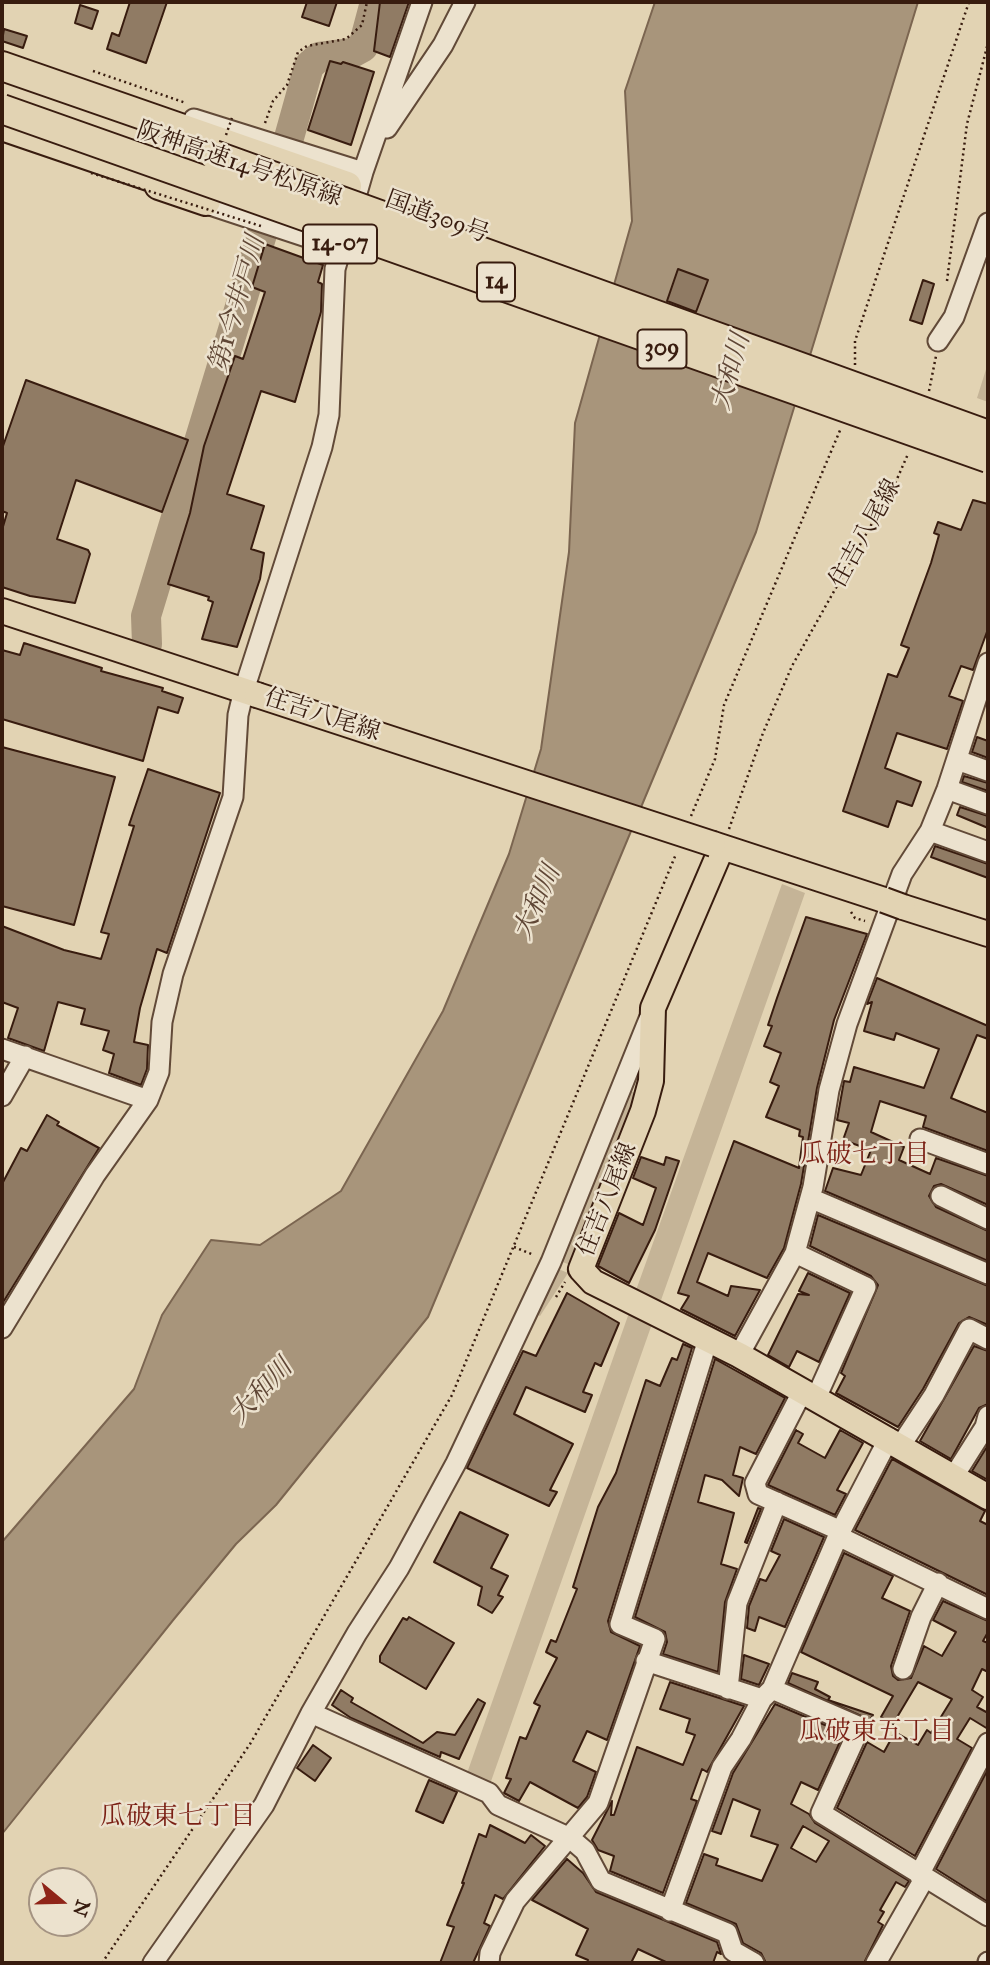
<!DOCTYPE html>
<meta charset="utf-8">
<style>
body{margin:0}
#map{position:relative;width:990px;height:1965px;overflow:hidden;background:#e2d3b3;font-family:"IM FELL Great Primer",serif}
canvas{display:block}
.frame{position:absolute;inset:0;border:4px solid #381c0f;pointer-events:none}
.north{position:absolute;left:28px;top:1867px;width:70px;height:70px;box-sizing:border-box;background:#ece2ce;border:2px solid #a49382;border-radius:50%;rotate:109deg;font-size:19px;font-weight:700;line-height:28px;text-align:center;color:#381c0f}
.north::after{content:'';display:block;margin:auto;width:24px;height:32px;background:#8f2418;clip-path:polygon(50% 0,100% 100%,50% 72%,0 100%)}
</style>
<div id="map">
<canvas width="990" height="1965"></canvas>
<div class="frame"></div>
<div class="north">N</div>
</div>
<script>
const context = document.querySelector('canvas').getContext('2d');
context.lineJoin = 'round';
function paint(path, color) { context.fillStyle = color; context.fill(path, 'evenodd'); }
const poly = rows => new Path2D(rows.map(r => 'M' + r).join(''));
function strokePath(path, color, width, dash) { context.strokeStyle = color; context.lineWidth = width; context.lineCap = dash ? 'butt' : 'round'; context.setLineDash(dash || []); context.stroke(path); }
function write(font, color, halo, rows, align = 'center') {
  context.font = font + ' "IM FELL Great Primer","Noto Serif JP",serif'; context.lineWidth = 5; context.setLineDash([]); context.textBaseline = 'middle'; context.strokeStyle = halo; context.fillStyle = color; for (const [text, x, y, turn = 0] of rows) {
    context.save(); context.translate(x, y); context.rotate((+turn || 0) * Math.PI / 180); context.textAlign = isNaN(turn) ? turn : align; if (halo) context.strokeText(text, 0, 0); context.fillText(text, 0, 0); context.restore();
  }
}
paint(poly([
 [988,363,988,402,977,398],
 [782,884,805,893,660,1303,635,1293],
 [630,1091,641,1095,573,1266,560,1261],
 [556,1268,568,1273,540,1316,536,1314],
 [630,1310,653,1321,489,1787,465,1779]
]), '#c5b497');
const water = poly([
 [655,2,918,2,756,532,428,1317,276,1505,236,1544,174,1619,2,1834,2,1542,134,1389,162,1315,211,1240,260,1245,341,1191,443,1011,509,854,541,749,569,552,575,423,632,221,625,91,655,2]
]);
paint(water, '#a8957b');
strokePath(water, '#7b6550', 2);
strokePath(poly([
 [147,644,146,616,263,231,309,66,319,57,352,53,363,47,375,2]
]), '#a8957b', 30);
const building = poly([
 [130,2,167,2,146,63,107,49,112,33,119,36,130,2],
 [307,2,337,2,329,26,302,17,307,2],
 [380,2,409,2,390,57,374,51,380,2],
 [80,5,98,11,92,29,75,23,80,5],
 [4,29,27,36,23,48,2,41,4,29],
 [330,61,341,64,343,62,374,72,351,145,308,130,330,61],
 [265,244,323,265,318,282,322,284,321,312,295,402,261,391,227,494,264,506,251,549,264,553,260,579,237,647,202,639,213,602,208,600,209,597,168,584,190,513,204,446,235,356,243,359,265,292,252,287,265,244],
 [678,269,708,280,696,312,667,301,678,269],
 [923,280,934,284,922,324,910,320,923,280],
 [26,380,188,440,162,512,76,480,57,539,88,550,90,554,75,603,30,596,2,587,2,530,7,513,2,511,2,449,26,380],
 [973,500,988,504,988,629,973,670,961,666,949,696,963,701,947,749,897,733,885,768,921,782,912,806,897,801,888,827,843,811,888,674,897,677,909,648,901,645,931,563,939,535,934,533,938,522,961,530,973,500],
 [24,643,102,668,101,671,163,688,162,691,183,698,178,713,158,707,143,761,2,719,2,650,20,655,24,643],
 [977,737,988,741,988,758,972,752,977,737],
 [2,747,115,777,74,925,2,906,2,747],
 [148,769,220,793,167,953,157,949,140,1008,134,1042,148,1045,147,1069,141,1085,109,1073,114,1054,103,1050,109,1031,81,1024,85,1009,58,1002,44,1051,8,1038,18,1008,2,1002,2,926,64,950,101,959,109,934,101,932,134,826,129,825,148,769],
 [964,776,988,783,988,791,962,782,964,776],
 [960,807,988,816,988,828,957,815,960,807],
 [935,846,988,864,988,878,931,857,935,846],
 [806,917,867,934,834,1020,817,1088,801,1184,784,1248,767,1278,708,1253,697,1282,728,1296,731,1286,760,1290,735,1336,681,1309,689,1296,678,1293,734,1141,799,1168,803,1137,799,1136,800,1130,766,1117,779,1086,770,1082,781,1053,764,1046,772,1026,768,1025,777,998,806,917],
 [877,978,988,1026,988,1039,977,1035,951,1098,988,1113,988,1151,923,1127,926,1116,880,1101,871,1132,904,1147,899,1160,930,1174,936,1158,988,1176,988,1205,941,1184,934,1186,929,1196,936,1207,988,1231,988,1261,825,1191,833,1168,861,1175,871,1150,843,1140,849,1123,837,1120,844,1081,850,1082,854,1067,924,1088,939,1049,896,1033,894,1040,864,1031,872,1002,867,1004,877,978],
 [47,1115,59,1122,57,1125,99,1148,2,1304,2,1184,21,1148,27,1151,47,1115],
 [641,1157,664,1165,666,1157,679,1161,655,1230,629,1283,598,1266,619,1213,643,1225,656,1188,633,1178,641,1157],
 [818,1215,988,1286,988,1325,969,1317,959,1323,923,1389,898,1427,836,1393,845,1376,841,1373,878,1285,871,1276,810,1246,818,1215],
 [808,1273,850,1293,819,1362,797,1351,789,1367,768,1355,798,1294,809,1295,799,1291,808,1273],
 [567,1293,619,1323,601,1366,595,1363,583,1392,592,1395,585,1412,526,1387,514,1414,573,1444,550,1490,557,1492,549,1506,467,1468,523,1351,536,1356,567,1293],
 [683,1344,692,1348,608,1621,611,1632,640,1646,607,1740,587,1731,573,1761,596,1772,587,1797,578,1808,530,1782,519,1801,504,1793,511,1779,506,1778,520,1737,526,1739,540,1706,534,1703,557,1658,546,1652,551,1640,556,1642,577,1589,573,1587,598,1507,616,1473,646,1380,660,1386,672,1358,677,1360,683,1344],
 [974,1346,988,1351,988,1404,979,1408,951,1459,920,1441,974,1346],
 [715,1359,785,1398,756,1454,740,1447,733,1475,743,1478,739,1496,722,1480,705,1475,698,1502,734,1513,721,1564,737,1569,725,1602,718,1672,663,1654,667,1642,665,1632,635,1617,715,1359],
 [796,1430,803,1434,798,1443,825,1458,840,1430,863,1443,837,1490,846,1494,835,1515,768,1485,796,1430],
 [988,1445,988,1480,972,1471,988,1445],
 [892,1459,985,1511,980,1521,988,1525,988,1595,855,1530,892,1459],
 [758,1508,761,1509,747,1543,745,1542,758,1508],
 [460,1512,508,1535,491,1568,508,1576,498,1595,503,1597,492,1613,478,1605,482,1587,434,1562,460,1512],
 [784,1519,824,1537,785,1627,759,1617,755,1631,747,1628,749,1606,760,1579,766,1581,780,1555,771,1551,784,1519],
 [844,1553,893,1576,882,1598,910,1611,891,1666,893,1676,898,1680,911,1678,924,1646,942,1656,956,1632,933,1620,943,1601,988,1621,988,1632,983,1641,988,1643,988,1672,982,1669,972,1690,983,1697,977,1707,988,1713,988,1729,970,1718,957,1739,972,1748,915,1856,837,1808,867,1742,884,1752,895,1732,918,1745,927,1730,931,1733,952,1699,918,1682,893,1724,881,1717,893,1696,801,1652,844,1553],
 [409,1617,454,1643,426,1689,380,1662,380,1656,403,1618,407,1620,409,1617],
 [744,1655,769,1664,759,1685,741,1679,744,1655],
 [792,1673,818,1682,815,1689,830,1697,828,1700,873,1715,870,1720,788,1683,792,1673],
 [670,1682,744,1706,707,1772,702,1769,691,1799,697,1801,663,1893,610,1871,614,1856,598,1850,592,1840,612,1801,611,1815,614,1815,637,1747,683,1765,695,1735,686,1732,690,1719,660,1709,670,1682],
 [341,1690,353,1698,351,1702,423,1743,437,1732,455,1735,478,1699,485,1703,459,1759,441,1752,440,1757,351,1718,332,1705,341,1690],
 [775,1704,844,1733,818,1790,801,1782,791,1804,809,1814,815,1823,909,1881,905,1887,896,1882,880,1910,884,1912,878,1922,883,1925,864,1963,766,1963,761,1953,743,1943,736,1924,686,1903,704,1854,718,1859,716,1865,762,1881,778,1845,751,1836,760,1810,733,1799,721,1834,712,1831,733,1773,775,1704],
 [803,1826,829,1841,816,1862,791,1848,803,1826],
 [313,1745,331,1758,315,1781,297,1768,313,1745],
 [988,1769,988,1902,936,1869,988,1769],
 [429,1780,457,1792,443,1823,416,1811,429,1780],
 [490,1825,525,1843,531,1835,545,1846,503,1899,495,1895,484,1923,490,1926,473,1963,440,1963,454,1927,447,1925,464,1883,462,1883,479,1834,486,1837,490,1825],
 [567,1859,583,1873,596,1892,717,1942,721,1954,717,1952,713,1963,668,1963,638,1949,631,1963,586,1963,588,1960,576,1955,588,1929,532,1900,567,1859]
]);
paint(building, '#907b64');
strokePath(building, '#381c0f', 2);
const minor = poly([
 [194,119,363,172],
 [387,128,443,45,465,2],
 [195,200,343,249],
 [938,341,954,317,988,223],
 [957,760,988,771],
 [947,789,988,804],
 [930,831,988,852],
 [2,1049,148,1100],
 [2,1096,25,1056],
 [920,1139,988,1164],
 [941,1196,988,1219],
 [810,1198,988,1274],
 [795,1253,866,1287,816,1398],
 [2,1328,95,1175,148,1100,159,1072,162,1022,173,974,233,797,238,715,244,690,322,447,329,415,335,269,363,172,422,2],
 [739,1355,795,1253,813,1187,829,1090,847,1024,902,874,930,831,947,789,988,663],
 [803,1390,755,1483,758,1494,841,1531],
 [901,1445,934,1395,969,1329,988,1339],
 [954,1476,985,1427,988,1416],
 [838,1536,988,1609],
 [646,1661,762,1699],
 [903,1669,921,1617,938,1583],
 [728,1689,737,1603,777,1502],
 [772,1689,860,1727,821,1813,988,1916],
 [311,1713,489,1793,498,1805,570,1838,585,1851,601,1881,727,1933,733,1951,754,1963],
 [919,1875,988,1743],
 [670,1911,722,1767,741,1739,762,1699,772,1689,838,1536,889,1438],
 [153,1963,264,1805,311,1713,357,1633,399,1568,456,1463,551,1262,649,1019],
 [489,1963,490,1953,515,1901,598,1803,655,1639,620,1624,708,1339],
 [876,1963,924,1879],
 [988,1963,988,1962]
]);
const major = poly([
 [2,611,257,695],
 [713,844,884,900],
 [722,847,653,1008,651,1081,643,1111,581,1269,593,1282,739,1355,988,1497],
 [903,907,988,934]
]);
const highway = poly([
 [2,66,347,186],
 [2,126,178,186],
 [159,185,206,201]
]);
strokePath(minor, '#624a38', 23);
strokePath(major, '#381c0f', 28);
strokePath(highway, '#381c0f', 32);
strokePath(poly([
 [93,71,186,103],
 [265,123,273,101,287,85,298,52,307,46,346,39,362,25,367,2],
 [947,281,967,124,988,43],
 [855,365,855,341,969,2],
 [929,391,936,356],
 [691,816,715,759,724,705,841,428],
 [729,829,763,733,792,666,897,479,908,454],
 [851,912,855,918,865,921],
 [514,1247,534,1255],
 [556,1297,565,1282],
 [102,1963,250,1744,452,1395,676,854]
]), '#381c0f', 2.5, [2, 3.5]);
strokePath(minor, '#ece2ce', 19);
strokePath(major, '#e2d3b3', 24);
strokePath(highway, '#e2d3b3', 28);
const majorBridge = poly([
 [257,695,713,844],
 [884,900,903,907]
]);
const highwayBridge = poly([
 [2,109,988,458],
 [214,155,988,435]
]);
strokePath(majorBridge, '#381c0f', 28, []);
strokePath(highwayBridge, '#381c0f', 32, []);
strokePath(poly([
 [226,135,232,118],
 [91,173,264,227]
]), '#381c0f', 2.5, [2, 3.5]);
strokePath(majorBridge, '#e2d3b3', 24);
strokePath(highwayBridge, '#e2d3b3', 28);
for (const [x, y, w] of [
 [340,244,74],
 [496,282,38],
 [662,349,49]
]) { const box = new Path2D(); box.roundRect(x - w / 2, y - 19.5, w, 39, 5); context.fillStyle = '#ece2ce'; context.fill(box); strokePath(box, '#381c0f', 2); }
write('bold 23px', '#381c0f', null, [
 ["14-07",340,244],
 ["14",496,282],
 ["309",662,349]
]);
write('24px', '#381c0f', '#ece2ce', [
 ["阪神高速14号松原線",239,165,19],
 ["国道309号",437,218,20],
 ["住吉八尾線",866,534,-61],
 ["住吉八尾線",322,716,18],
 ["住吉八尾線",608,1200,-68]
]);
write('italic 26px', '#5f4635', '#ece2ce', [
 ["第1今井戸川",238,304,-74],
 ["大和川",732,372,-74],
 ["大和川",538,903,-66],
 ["大和川",262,1392,-47]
]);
write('26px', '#7a1f14', '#ece2ce', [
 ["瓜破七丁目",865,1156],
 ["瓜破東五丁目",877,1733],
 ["瓜破東七丁目",178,1818]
]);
</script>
